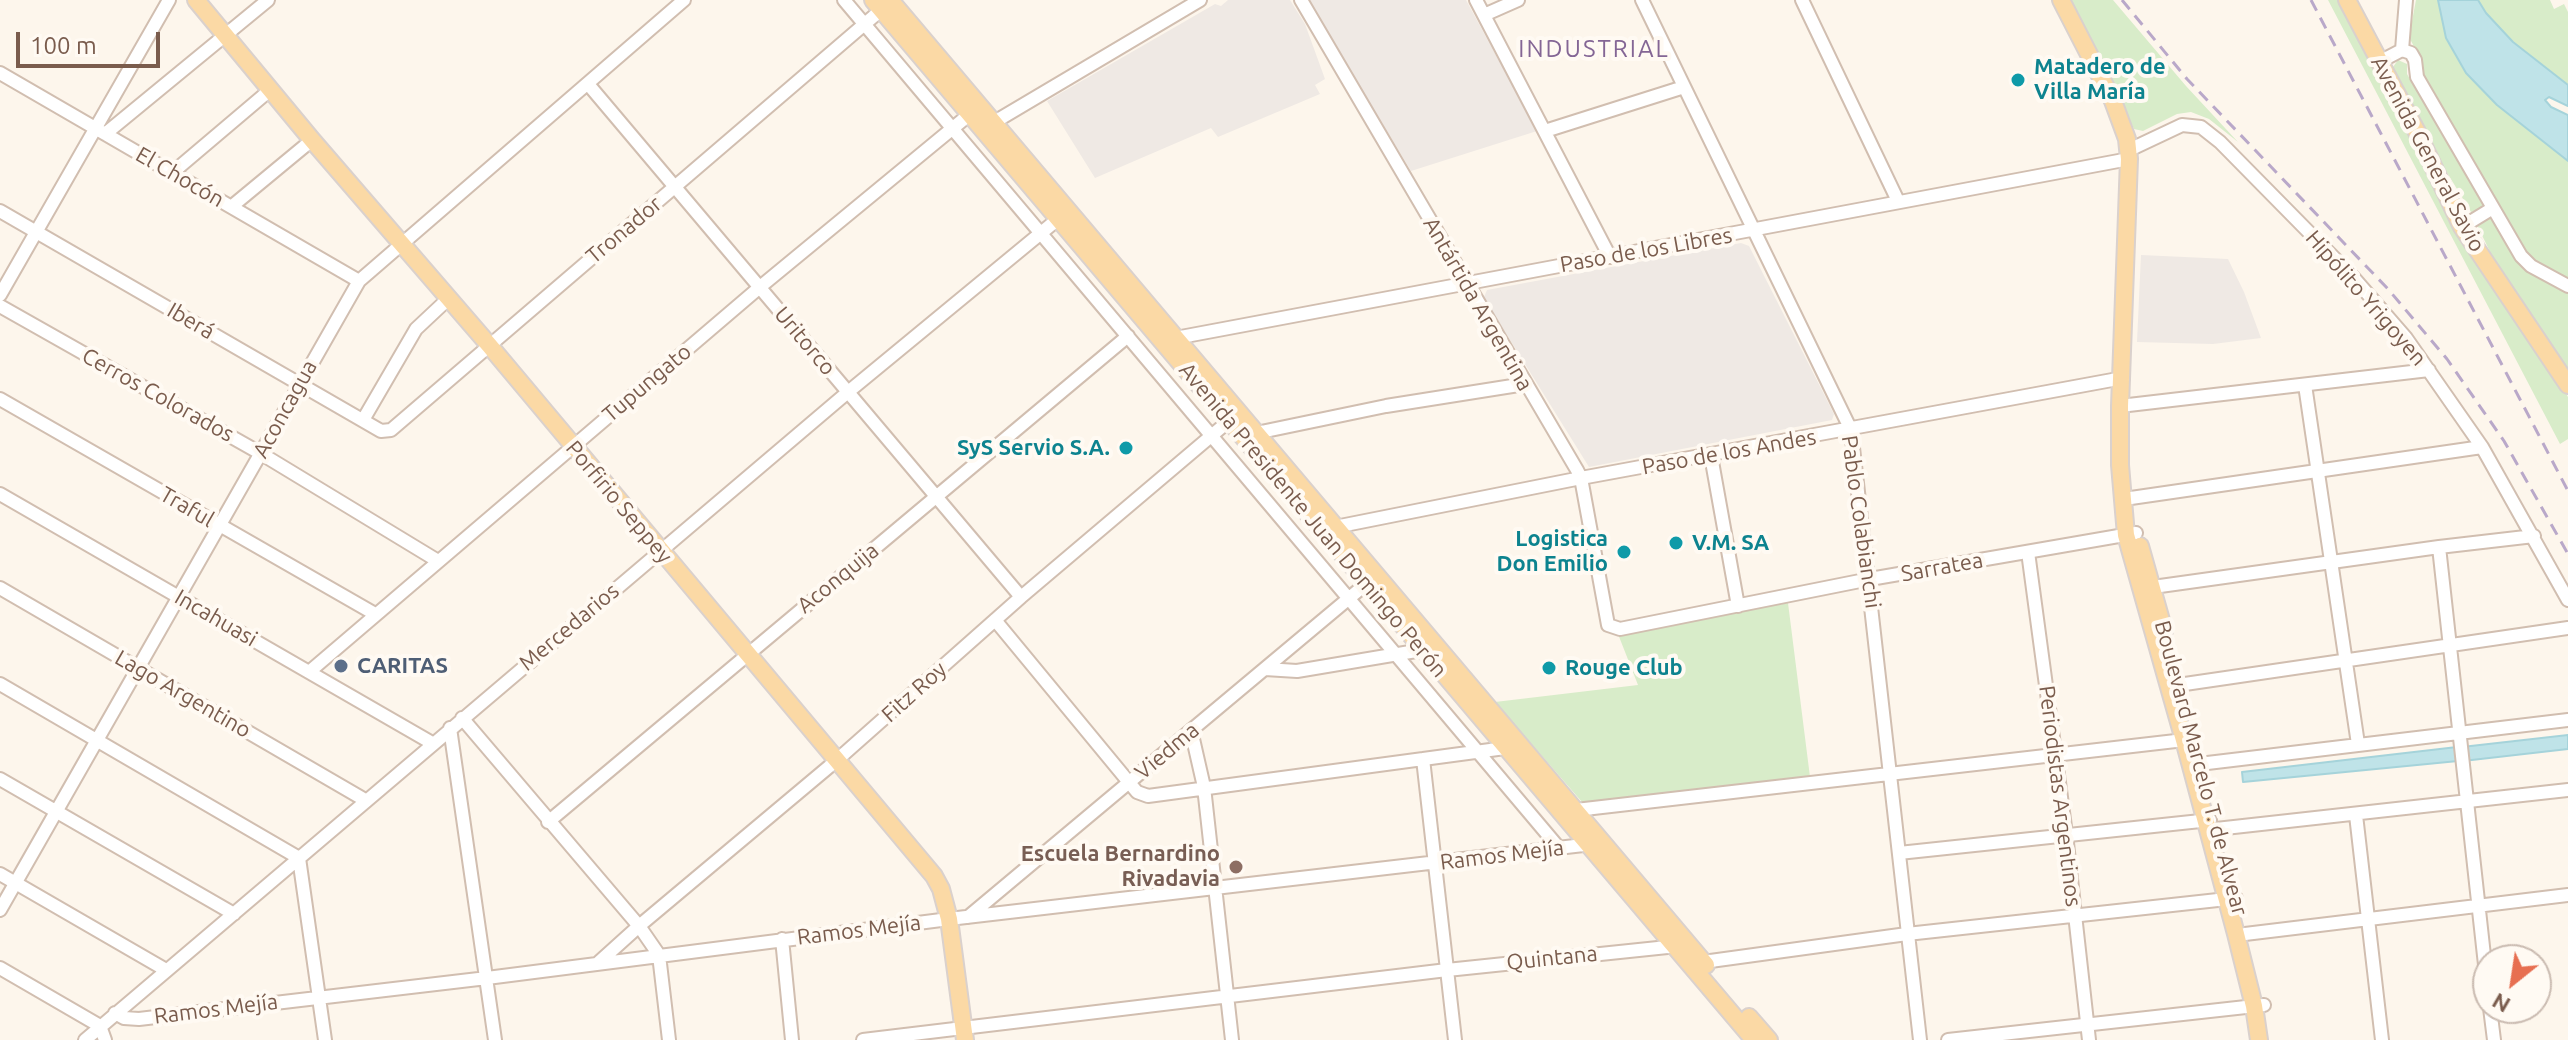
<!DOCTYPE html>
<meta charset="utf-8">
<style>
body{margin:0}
#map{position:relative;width:2568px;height:1040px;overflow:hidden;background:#fdf6ec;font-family:Ubuntu,sans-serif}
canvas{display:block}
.north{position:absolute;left:2472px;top:944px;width:80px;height:80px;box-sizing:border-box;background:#fffaf3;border:2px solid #cabbb1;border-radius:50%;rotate:210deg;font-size:22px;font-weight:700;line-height:32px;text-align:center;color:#7a5c4d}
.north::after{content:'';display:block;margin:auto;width:28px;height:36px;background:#e76f51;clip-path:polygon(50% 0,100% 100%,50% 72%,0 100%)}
.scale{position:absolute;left:16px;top:32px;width:144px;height:36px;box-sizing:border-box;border:4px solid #7a5c4d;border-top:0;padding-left:10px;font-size:24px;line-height:28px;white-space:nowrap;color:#7a5c4d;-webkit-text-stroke:6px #fffaf3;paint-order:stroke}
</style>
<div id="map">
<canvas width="2568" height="1040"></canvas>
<div class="north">N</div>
<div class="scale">100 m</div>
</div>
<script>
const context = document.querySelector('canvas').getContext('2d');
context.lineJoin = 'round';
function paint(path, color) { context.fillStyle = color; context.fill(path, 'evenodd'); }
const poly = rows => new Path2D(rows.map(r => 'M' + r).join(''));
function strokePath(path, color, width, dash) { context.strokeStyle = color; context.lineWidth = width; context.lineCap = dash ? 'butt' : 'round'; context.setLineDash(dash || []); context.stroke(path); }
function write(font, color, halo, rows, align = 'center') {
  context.font = font + ' Ubuntu,sans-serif'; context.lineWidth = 8; context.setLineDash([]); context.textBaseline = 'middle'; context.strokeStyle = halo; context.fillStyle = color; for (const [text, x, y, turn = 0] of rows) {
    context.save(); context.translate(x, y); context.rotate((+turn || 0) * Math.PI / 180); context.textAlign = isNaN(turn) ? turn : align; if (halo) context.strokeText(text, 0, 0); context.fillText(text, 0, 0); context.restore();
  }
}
paint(poly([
 [1228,0,1290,0,1305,24,1325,79,1315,85,1320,94,1218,137,1211,128,1095,178,1047,101,1215,4,1221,6],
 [1307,0,1466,0,1537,131,1411,171],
 [1741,243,1749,246,1834,414,1832,420,1589,467,1487,303,1484,297,1487,290],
 [2141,255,2228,259,2244,292,2261,338,2213,344,2137,342]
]), '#efe9e4');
paint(poly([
 [2067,0,2113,0,2186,86,2238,142,2209,119,2191,112,2177,114,2143,131,2134,129],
 [2328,0,2339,0,2568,397,2568,439,2560,444],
 [2416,0,2438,0,2446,38,2466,73,2497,105,2568,161,2568,279,2528,256,2422,72,2421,60,2409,37],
 [2478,0,2550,0,2554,9,2564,4,2568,12,2568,85,2513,42,2486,13],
 [2398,60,2407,64,2407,74,2483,205,2482,209,2471,212,2443,166,2395,77,2393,67],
 [2486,217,2491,219,2521,266,2568,293,2568,374,2496,264,2477,225],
 [1788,603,1810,777,1582,802,1495,702,1638,685,1618,634]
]), '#d8ecc9');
const water = poly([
 [2438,0,2478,0,2486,13,2513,42,2568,85,2568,106,2549,97,2545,100,2551,107,2568,115,2568,161,2497,105,2466,73,2446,38,2438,0],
 [2568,735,2568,749,2463,761,2462,747,2568,735],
 [2457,747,2458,761,2243,782,2242,772,2457,747]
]);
paint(water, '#bfe3e8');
strokePath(water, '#a5d3da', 2);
const minor = poly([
 [844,0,1559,848],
 [1301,0,1577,470,1581,478,1608,625,1620,629,1870,579,2136,533],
 [1476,0,1610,257],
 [1642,0,1851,430,1920,1040],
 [1802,0,1898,201],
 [1484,15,1518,0],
 [2402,50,2406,0],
 [2379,62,2402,50,2411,53,2415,60,2417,77,2521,256,2531,266,2568,286],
 [0,73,359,281],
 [588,84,1021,597],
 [986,127,1200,0],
 [1545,131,1684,87],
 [105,134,268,0],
 [2129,150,2182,125,2201,127,2220,142,2353,277,2406,338,2482,447,2568,600],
 [172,173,270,90],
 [231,207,312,140],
 [0,211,381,431,391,430,881,10],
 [2462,227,2493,208],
 [0,295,169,0],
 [0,306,260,453,438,561],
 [1170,339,2129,159],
 [2305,385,2358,744],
 [0,399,375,614],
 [2120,406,2429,370],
 [363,420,416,329,448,299],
 [1256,433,1386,406,1525,384],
 [1711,456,1738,606],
 [0,494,432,743],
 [2124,499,2482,447],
 [1335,527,1581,478,2123,378],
 [2439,547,2488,992],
 [2028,552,2066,834,2089,1040],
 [2153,587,2439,547,2534,536],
 [0,588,365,800],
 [995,620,1137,792,1148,796,1505,748],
 [1265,669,1297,671,1422,650],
 [309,672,760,287,970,114],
 [0,684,299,858,325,1040],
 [2178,685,2568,628],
 [462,718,639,926,659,955,669,1040],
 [450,728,495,1040],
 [1191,730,1204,787,1232,1040],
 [1423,759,1455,1040],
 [2199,764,2568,720],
 [0,779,234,914],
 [1576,810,2193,739],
 [2356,815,2382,1040],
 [548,822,1128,336],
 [2216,829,2568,790],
 [1899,853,2210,820],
 [0,874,166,970],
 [0,910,359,281,684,0],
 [968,917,1366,584],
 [2245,934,2568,895],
 [782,939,792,1040],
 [1699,959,1703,962,1907,934,2236,898],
 [598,963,639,926,837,760,1021,597,1230,420],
 [0,968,100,1026,105,1040],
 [2490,1008,2494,1040],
 [115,1013,124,1018,139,1019,487,978,949,919,1592,844],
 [85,1040,848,392,1058,219],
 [863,1040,1447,970,1677,946],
 [1948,1040,2264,1005]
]);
const major = poly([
 [196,0,312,140,489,345,934,876,941,889,949,919,965,1040],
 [873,0,1754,1040],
 [890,0,1706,965],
 [2061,0,2113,101,2127,139,2129,159,2120,406,2120,465,2126,535,2184,740,2236,934,2254,1006,2259,1040],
 [2347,0,2417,132,2462,227,2568,385],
 [2140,546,2164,631],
 [1749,1017,1769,1040]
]);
strokePath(minor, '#d1beb0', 16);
strokePath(major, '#dad1cd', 20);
strokePath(minor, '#fff', 12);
strokePath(major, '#fbd9a5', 16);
strokePath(poly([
 [2122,0,2187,79,2388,289,2447,359,2504,441,2568,554],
 [2311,0,2568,491]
]), '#b9a8c9', 3, [12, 8]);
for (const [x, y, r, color] of [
 [2018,80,8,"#0f9aa8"],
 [1126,448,8,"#0f9aa8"],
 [1676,543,8,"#0f9aa8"],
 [1624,552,8,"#0f9aa8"],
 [341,666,8,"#5c6f8a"],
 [1549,668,8,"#0f9aa8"],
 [1236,867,8,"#8d6e63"]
]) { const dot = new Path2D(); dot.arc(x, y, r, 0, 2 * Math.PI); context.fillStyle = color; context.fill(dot); strokePath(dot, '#fffaf3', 3); }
write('bold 22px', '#0d838f', '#fffaf3', [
 ["Matadero de",2034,67],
 ["Villa María",2034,92],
 ["SyS Servio S.A.",1110,448,"right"],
 ["Logistica",1608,539,"right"],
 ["Don Emilio",1608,564,"right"],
 ["V.M. SA",1692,543],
 ["Rouge Club",1565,668]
], 'left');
write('22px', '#7a5c4d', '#fffaf3', [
 ["Avenida General Savio",2428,154,62],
 ["El Chocón",180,177,30],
 ["Tronador",624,230,-40],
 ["Paso de los Libres",1646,250,-10],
 ["Hipólito Yrigoyen",2366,298,49],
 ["Antártida Argentina",1478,304,60],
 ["Iberá",191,321,30],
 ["Uritorco",805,341,50],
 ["Tupungato",647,383,-40],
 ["Cerros Colorados",158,395,29],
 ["Aconcagua",285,409,-61],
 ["Paso de los Andes",1729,452,-10],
 ["Porfirio Seppey",619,502,50],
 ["Traful",187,507,30],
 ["Avenida Presidente Juan Domingo Perón",1313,520,50],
 ["Pablo Colabianchi",1861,522,82],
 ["Sarratea",1942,567,-10],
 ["Aconquija",838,578,-39],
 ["Incahuasi",216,618,30],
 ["Mercedarios",569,627,-40],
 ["Fitz Roy",914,692,-42],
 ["Lago Argentino",183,694,30],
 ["Viedma",1167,751,-40],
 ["Boulevard Marcelo T. de Alvear",2201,768,75],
 ["Periodistas Argentinos",2060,796,83],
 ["Ramos Mejía",1502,855,-7],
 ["Ramos Mejía",859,930,-7],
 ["Quintana",1552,958,-6],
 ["Ramos Mejía",216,1009,-7]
]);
write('bold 22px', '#4e5e75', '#fffaf3', [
 ["CARITAS",357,666]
], 'left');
write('bold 22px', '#785e54', '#fffaf3', [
 ["Escuela Bernardino",1220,854],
 ["Rivadavia",1220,879]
], 'right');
context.letterSpacing = '2px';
write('24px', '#846695', '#fffaf3', [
 ["INDUSTRIAL",1594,49]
]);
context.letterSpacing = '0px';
</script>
